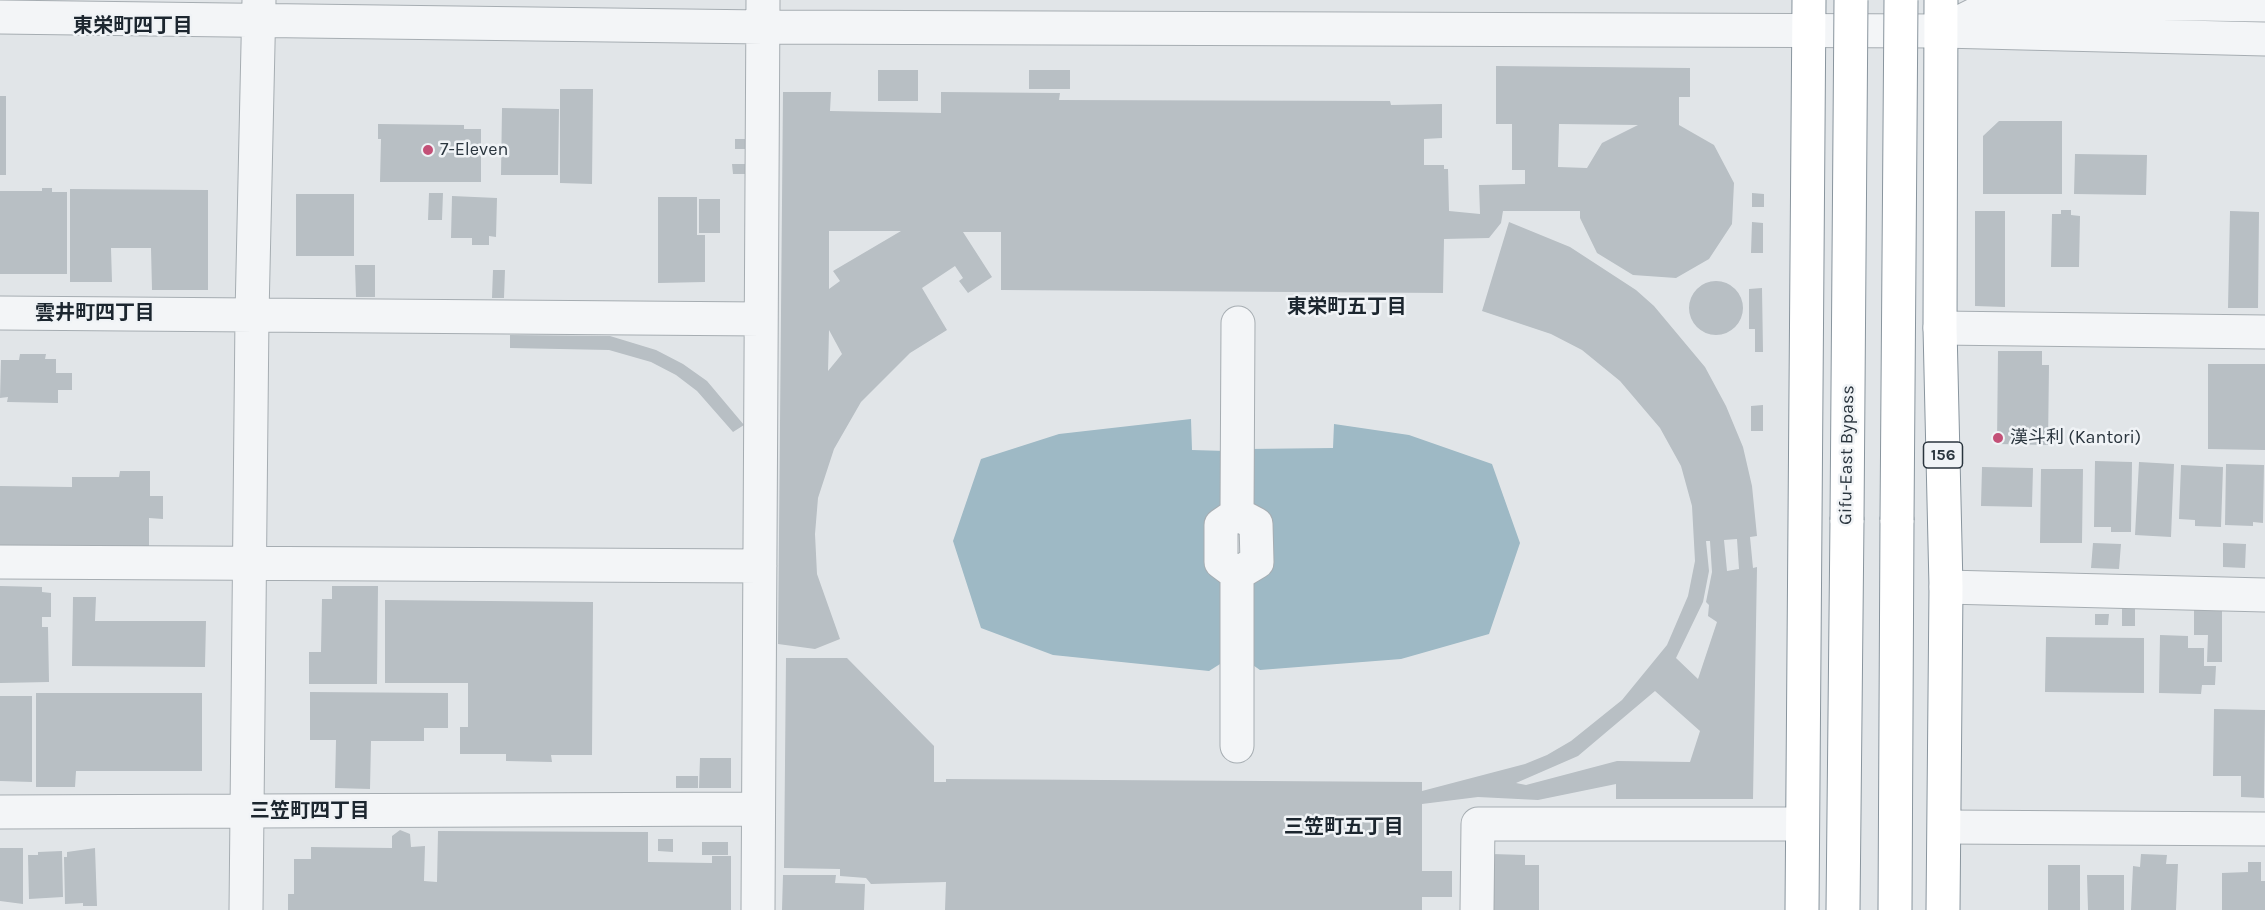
<!DOCTYPE html>
<meta charset="utf-8">
<style>
body{margin:0}
canvas{display:block;background:#e1e5e8}
</style>
<canvas width="2265" height="910"></canvas>
<script>
const context = document.querySelector('canvas').getContext('2d');
context.lineJoin = 'round';
function paint(path, color) { context.fillStyle = color; context.fill(path, 'evenodd'); }
const poly = rows => new Path2D(rows.map(r => 'M' + r).join(''));
function strokePath(path, color, width, dash) { context.strokeStyle = color; context.lineWidth = width; context.lineCap = dash ? 'butt' : 'round'; context.setLineDash(dash || []); context.stroke(path); }
function write(font, color, halo, rows, align = 'center') {
  context.font = font + ' Karla,"Noto Sans JP",sans-serif'; context.lineWidth = 5; context.setLineDash([]); context.textBaseline = 'middle'; context.strokeStyle = halo; context.fillStyle = color; for (const [text, x, y, turn = 0] of rows) {
    context.save(); context.translate(x, y); context.rotate((+turn || 0) * Math.PI / 180); context.textAlign = isNaN(turn) ? turn : align; if (halo) context.strokeText(text, 0, 0); context.fillText(text, 0, 0); context.restore();
  }
}
paint(poly([
 [1191,419,1192,450,1226,451,1228,659,1209,671,1053,655,981,628,953,541,981,459,1059,434],
 [1334,424,1409,435,1492,464,1520,543,1489,634,1401,659,1260,670,1247,661,1247,449,1333,448]
]), '#9eb9c5');
paint(poly([
 [1496,66,1690,68,1690,97,1679,97,1679,125,1714,145,1734,183,1732,224,1709,259,1676,278,1633,275,1597,253,1580,218,1580,211,1503,211,1501,223,1489,238,1444,239,1443,293,1001,290,1001,232,963,232,992,277,968,293,959,281,963,278,955,266,922,288,947,330,910,353,861,402,834,449,818,498,815,534,817,574,840,639,815,649,778,644,783,92,831,92,830,111,941,113,941,92,1060,93,1059,100,1390,101,1391,105,1442,104,1442,138,1424,139,1424,165,1444,165,1444,169,1448,169,1449,211,1480,214,1479,185,1525,184,1525,170,1512,170,1512,124,1496,124],
 [1559,124,1638,125,1602,143,1587,168,1558,167],
 [829,231,901,231,833,271,840,281,829,289],
 [829,330,842,354,828,371],
 [878,70,918,70,918,101,878,101],
 [1029,70,1070,70,1070,89,1029,89],
 [560,89,593,89,592,184,560,183],
 [0,96,6,96,6,175,0,175],
 [502,108,559,109,558,175,501,175],
 [1999,121,2062,121,2062,194,1983,194,1983,136],
 [378,124,464,125,464,129,481,129,481,182,380,182,381,139,378,139],
 [735,139,746,139,745,149,735,149],
 [2075,154,2147,155,2146,195,2074,194],
 [732,164,746,164,746,174,733,174],
 [42,188,52,188,52,192,67,192,67,274,0,274,0,191,42,191],
 [70,189,208,190,208,290,152,290,151,248,111,248,112,282,70,282],
 [429,193,443,193,442,220,428,220],
 [1752,193,1764,194,1764,207,1752,207],
 [296,194,354,194,354,256,296,256],
 [452,196,497,198,496,237,489,236,489,245,472,245,472,238,451,238],
 [658,197,697,197,697,235,705,235,705,282,658,283],
 [699,199,720,199,720,233,699,233],
 [2061,210,2071,210,2071,215,2080,216,2079,267,2051,267,2052,214,2061,214],
 [1975,211,2005,211,2005,307,1975,306],
 [2230,211,2259,212,2258,308,2228,308],
 [1509,222,1570,247,1636,290,1654,306,1705,367,1726,406,1743,447,1752,486,1757,536,1750,537,1753,568,1757,567,1753,799,1616,799,1616,784,1538,800,1478,797,1422,804,1422,871,1452,871,1452,897,1422,897,1422,910,945,910,946,882,871,884,866,878,840,876,840,869,784,868,786,658,847,658,934,746,934,782,946,782,946,779,1422,782,1422,791,1525,764,1547,755,1571,741,1622,700,1667,645,1688,596,1695,561,1692,506,1681,466,1660,428,1620,381,1582,350,1551,334,1482,311],
 [1737,539,1739,569,1727,571,1724,540],
 [1706,541,1710,541,1712,572,1706,602,1709,605,1708,616,1717,622,1698,679,1676,658,1703,602,1709,571],
 [1655,691,1700,731,1690,762,1617,761,1526,785,1516,783,1578,756],
 [1752,222,1763,223,1763,253,1751,253],
 [355,265,375,265,375,297,356,297],
 [493,270,505,270,504,298,492,298],
 '1689 308a27 27 0 1 1 54 0a27 27 0 1 1-54 0Z',
 [1762,288,1763,352,1755,352,1755,329,1749,329,1749,289],
 [510,335,610,336,656,350,683,364,707,381,744,425,733,432,697,391,676,375,651,362,609,350,510,348],
 [1998,351,2042,351,2042,365,2049,365,2048,445,1997,444],
 [20,354,46,354,45,359,56,359,56,373,72,373,72,390,58,390,58,403,7,402,8,397,0,398,1,360,19,360],
 [2208,364,2265,364,2265,450,2208,449],
 [1763,405,1763,431,1751,431,1751,406],
 [2095,461,2132,462,2131,532,2111,532,2111,527,2094,527],
 [2139,462,2174,464,2171,537,2135,535],
 [2226,464,2264,465,2263,523,2253,522,2253,526,2225,525],
 [2181,465,2223,467,2221,527,2195,526,2195,520,2179,519],
 [1982,467,2033,468,2032,507,1981,506],
 [2041,469,2083,469,2082,543,2040,543],
 [120,471,150,471,150,496,163,496,163,519,149,518,149,546,0,545,0,486,72,487,72,477,119,477],
 [2093,543,2121,544,2119,569,2091,568],
 [2223,543,2246,544,2245,568,2223,567],
 [0,586,42,587,42,592,51,593,51,617,42,617,42,627,48,627,49,682,0,683],
 [332,586,378,586,377,684,309,684,309,652,321,652,322,599,332,599],
 [73,597,96,597,95,621,206,621,205,667,72,666],
 [385,600,593,602,592,755,551,755,552,762,506,761,506,754,460,754,460,727,468,727,468,683,385,683],
 [2122,604,2135,604,2135,626,2122,626],
 [2194,610,2222,610,2222,662,2207,662,2208,635,2194,635],
 [2095,614,2109,614,2108,625,2095,625],
 [2160,635,2188,636,2188,648,2204,648,2204,666,2216,666,2215,685,2202,685,2201,694,2159,693],
 [2046,637,2144,638,2144,693,2045,692],
 [310,692,448,693,448,728,424,728,424,741,371,741,370,789,335,788,336,740,310,740],
 [36,693,202,693,202,771,76,771,75,787,36,787],
 [0,696,32,696,32,782,0,781],
 [2214,709,2265,710,2264,798,2241,797,2241,776,2213,776],
 [700,758,731,758,731,788,699,788],
 [676,776,698,776,698,788,676,788],
 [400,830,410,834,411,847,425,846,424,881,437,882,438,831,648,832,648,862,712,863,712,856,731,856,731,910,288,910,288,894,294,894,294,859,311,859,311,847,392,848,392,836],
 [658,839,673,839,673,852,658,851],
 [702,842,728,842,728,855,702,855],
 [0,848,23,848,23,904,0,901],
 [95,848,97,906,83,906,83,903,65,904,64,857,67,857,67,852],
 [62,851,63,897,29,899,28,855,38,855,38,852],
 [1492,854,1525,855,1525,865,1539,865,1539,910,1491,910],
 [2141,854,2167,855,2166,864,2178,864,2176,910,2131,910,2133,866,2140,867],
 [2248,862,2261,862,2261,881,2265,881,2265,910,2222,910,2222,873,2248,872],
 [2048,865,2080,865,2080,910,2048,910],
 [783,875,836,875,835,883,865,884,864,910,782,910],
 [2087,875,2124,875,2124,910,2088,910]
]), '#b8bfc4');
const minor = poly([
 [0,17,763,27,1942,31,2265,39],
 [1946,29,2002,1,2265,5],
 [0,313,761,319],
 [1940,328,2265,332],
 [1237,514,1256,524,1257,562,1237,574],
 [0,562,760,566],
 [1946,587,2265,595],
 [1237,746,1237,574,1221,562,1221,525,1237,514,1238,323],
 [0,812,758,809],
 [1946,827,2265,829],
 [246,910,252,315,259,0],
 [758,910,763,0],
 [1477,910,1478,824,1802,824]
]);
const highway = poly([
 [1941,0,1940,328,1946,587,1943,910],
 [1802,910,1809,0],
 [1843,910,1847,520],
 [1895,910,1897,520]
]);
strokePath(minor, '#a6adb2', 35);
strokePath(highway, '#89959e', 35);
strokePath(minor, '#f3f5f7', 33);
strokePath(highway, '#fff', 33);
const highwayBridge = poly([
 [1847,520,1851,0],
 [1897,520,1901,0]
]);
strokePath(highwayBridge, '#89959e', 35, []);
strokePath(highwayBridge, '#fff', 33);
for (const [x, y, r, color] of [
 [428,150,6,"#c35077"],
 [1998,438,6,"#c35077"]
]) { const dot = new Path2D(); dot.arc(x, y, r, 0, 2 * Math.PI); context.fillStyle = color; context.fill(dot); strokePath(dot, '#f0f3f6', 2); }
for (const [x, y, w] of [
 [1943,455,39]
]) { const box = new Path2D(); box.roundRect(x - w / 2, y - 13, w, 26, 4.5); context.fillStyle = '#f0f3f6'; context.fill(box); strokePath(box, '#2a353e', 1.5); }
write('bold 16px', '#2a353e', null, [
 ["156",1943,455]
]);
write('18px', '#2a353e', '#f0f3f6', [
 ["7-Eleven",440,150],
 ["漢斗利 (Kantori)",2010,438]
], 'left');
write('18px', '#2a353e', '#f0f3f6', [
 ["Gifu-East Bypass",1847,455,-89]
]);
write('bold 20px', '#1c262f', '#f0f3f6', [
 ["東栄町四丁目",133,26],
 ["東栄町五丁目",1347,307],
 ["雲井町四丁目",95,313],
 ["三笠町四丁目",310,811],
 ["三笠町五丁目",1344,827]
]);
</script>
